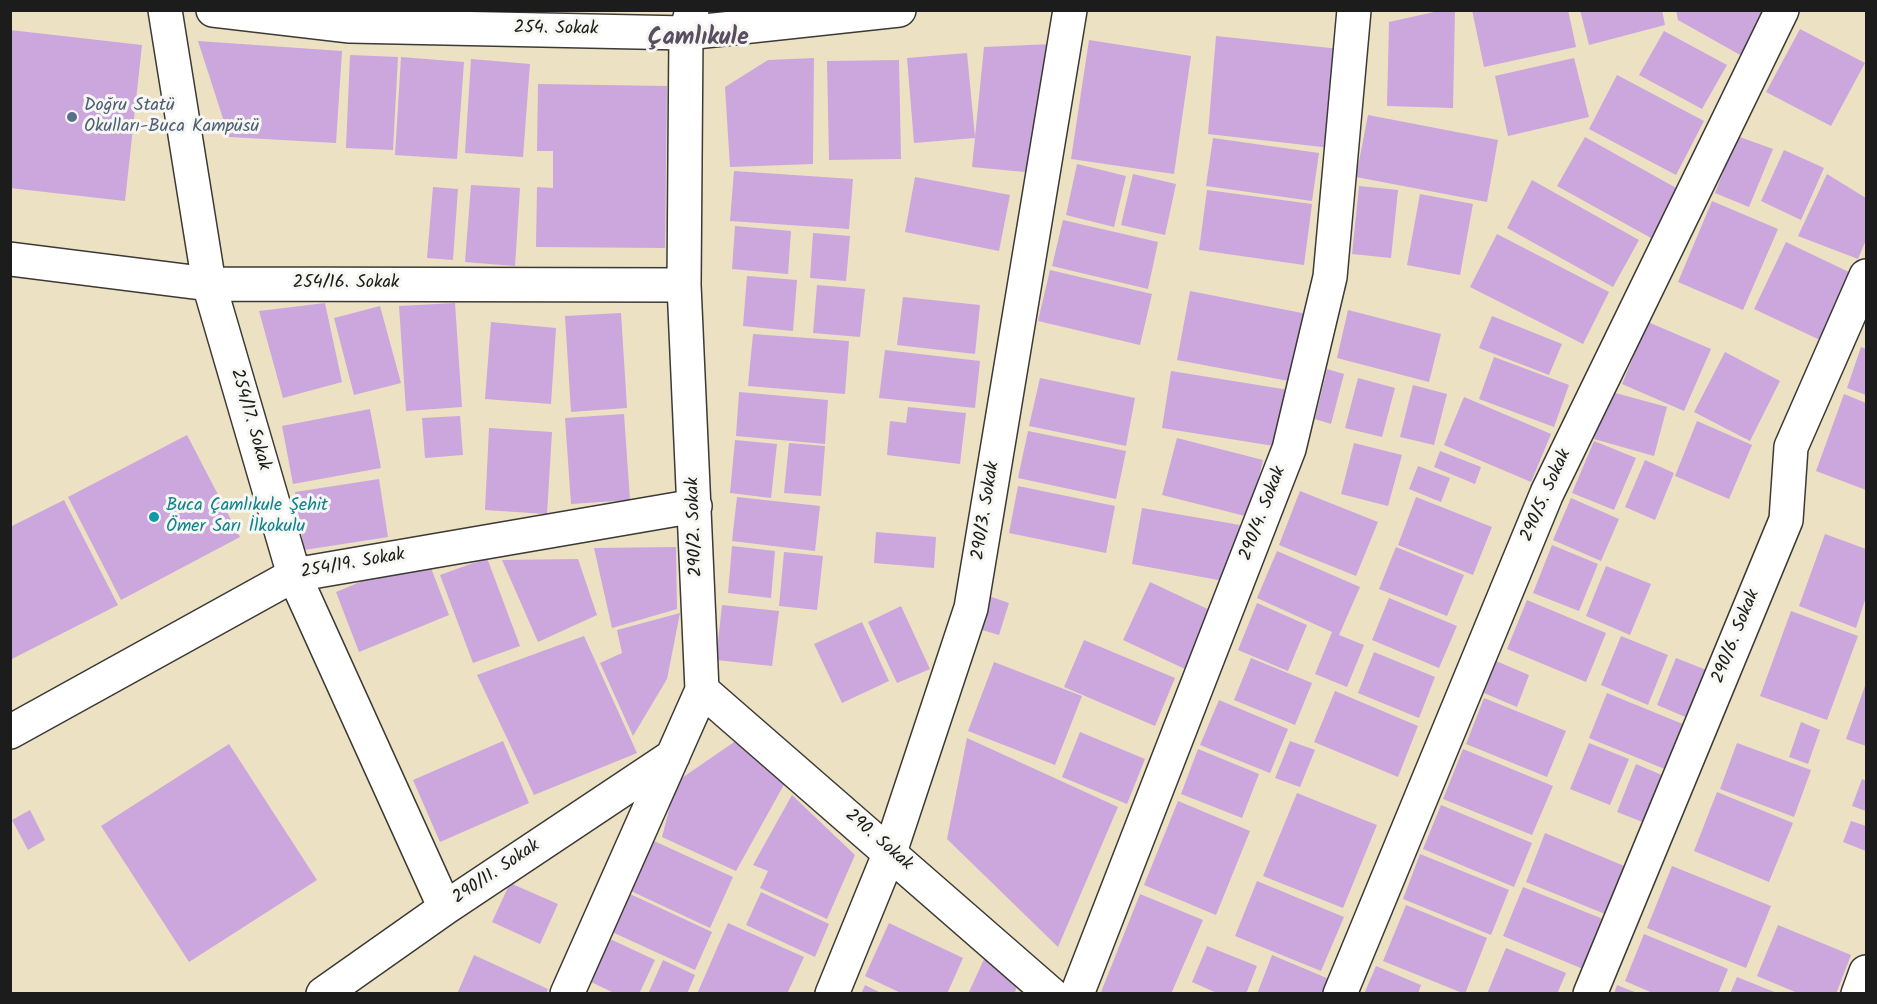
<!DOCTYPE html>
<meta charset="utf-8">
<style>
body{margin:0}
#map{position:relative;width:1877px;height:1004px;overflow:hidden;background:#ece1c2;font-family:Kalam,sans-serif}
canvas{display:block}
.frame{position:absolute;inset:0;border:12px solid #1c1c1c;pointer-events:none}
</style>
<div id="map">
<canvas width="1877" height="1004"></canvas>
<div class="frame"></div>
</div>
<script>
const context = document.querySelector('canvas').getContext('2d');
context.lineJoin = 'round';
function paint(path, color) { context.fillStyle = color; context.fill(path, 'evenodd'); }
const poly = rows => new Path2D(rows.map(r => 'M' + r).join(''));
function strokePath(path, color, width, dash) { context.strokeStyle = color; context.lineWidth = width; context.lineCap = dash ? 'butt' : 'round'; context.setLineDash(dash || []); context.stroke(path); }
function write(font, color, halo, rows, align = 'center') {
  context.font = font + ' Kalam,sans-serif'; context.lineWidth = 6; context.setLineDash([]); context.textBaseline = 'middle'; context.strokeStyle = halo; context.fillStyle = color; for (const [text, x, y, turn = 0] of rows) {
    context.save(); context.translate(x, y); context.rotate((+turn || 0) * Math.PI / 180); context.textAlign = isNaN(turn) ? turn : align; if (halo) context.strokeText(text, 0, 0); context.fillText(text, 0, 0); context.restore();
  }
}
paint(poly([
 [1443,10,1455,10,1453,108,1387,106,1389,22],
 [1472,10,1568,10,1576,47,1484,67],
 [1580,10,1662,10,1665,25,1589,45],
 [1676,10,1777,10,1749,60,1678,20],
 [1800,29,1865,63,1831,126,1766,92],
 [10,30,142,45,125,201,10,188],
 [1664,31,1727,65,1702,109,1639,75],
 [1216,36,1340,49,1331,148,1208,134],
 [1089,40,1191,56,1174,174,1071,159],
 [198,41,342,51,336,143,229,137],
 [1052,44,1035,173,972,167,975,138,914,143,907,58,967,53,975,137,984,47],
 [350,55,398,57,393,150,346,148],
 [401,57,464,62,457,159,395,155],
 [814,58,813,164,730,167,725,87,768,60],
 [1574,58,1589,117,1508,136,1495,76],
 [471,59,530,64,523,157,465,153],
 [899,60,901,159,829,160,827,61],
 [1617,75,1704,121,1676,175,1589,129],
 [538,84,667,86,665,248,536,247,537,187,553,188,553,151,537,151],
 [1368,115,1498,140,1487,202,1356,177],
 [1737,136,1773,149,1749,207,1715,193],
 [1585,137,1678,189,1651,238,1557,186],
 [1213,138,1319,153,1312,201,1206,186],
 [1784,150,1824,168,1801,220,1761,201],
 [1077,164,1126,176,1114,227,1066,215],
 [734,171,853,179,849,229,730,221],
 [1133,174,1176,184,1165,235,1121,225],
 [1827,174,1866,198,1866,240,1858,259,1798,236],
 [915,177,1010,195,999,251,905,232],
 [1532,180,1639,240,1613,287,1507,228],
 [471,185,520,188,515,266,465,262],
 [1359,186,1398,190,1391,258,1352,254],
 [433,187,458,189,453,260,427,258],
 [1207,190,1312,204,1304,265,1199,250],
 [1420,194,1473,204,1460,275,1407,265],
 [1712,201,1778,229,1743,310,1678,282],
 [1063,220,1158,242,1148,289,1052,266],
 [735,226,791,231,788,274,732,269],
 [813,233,850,236,846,281,810,278],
 [1497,234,1609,292,1583,344,1470,287],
 [1786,242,1851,273,1820,340,1754,309],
 [1050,270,1152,294,1140,345,1038,321],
 [747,276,797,280,793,331,743,326],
 [817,285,865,289,860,337,813,333],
 [1190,291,1307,314,1294,382,1177,360],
 [903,297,980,305,975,354,897,345],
 [325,303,342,382,283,398,259,311],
 [455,303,462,407,406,411,399,306],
 [380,306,401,383,354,395,334,318],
 [1348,310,1441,334,1429,382,1337,358],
 [621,313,627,408,571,412,565,316],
 [1492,316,1562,344,1549,375,1479,348],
 [491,322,556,328,551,404,485,399],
 [1648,322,1711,349,1684,411,1622,384],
 [753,334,849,341,845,394,748,386],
 [1861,347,1866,349,1866,395,1847,388],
 [885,350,980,361,975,408,879,398],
 [1725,352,1780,381,1750,441,1694,412],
 [1494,357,1569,385,1554,427,1479,399],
 [1327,369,1344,374,1331,424,1315,419],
 [1171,371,1289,390,1280,447,1162,428],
 [1040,378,1135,398,1126,446,1029,426],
 [1358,378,1395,388,1382,437,1345,428],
 [1413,385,1447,394,1434,445,1400,437],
 [1608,391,1667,407,1654,456,1594,439],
 [739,392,828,400,825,444,736,436],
 [1844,394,1866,403,1866,490,1816,471],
 [1464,397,1551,434,1531,482,1444,445],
 [908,407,966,413,960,464,887,455,890,421,906,423],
 [370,409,381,468,293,484,282,426],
 [624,414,630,500,571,504,565,418],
 [460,416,463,455,425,458,422,418],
 [1697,421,1752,445,1729,499,1675,476],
 [489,428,552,432,547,514,485,510],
 [1028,431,1126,451,1116,499,1018,478],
 [187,435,240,537,121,600,68,497],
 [1177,438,1263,460,1249,517,1162,495],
 [735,440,777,444,771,498,730,493],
 [1594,441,1636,458,1614,510,1572,493],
 [789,443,825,446,821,496,784,493],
 [1354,443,1402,455,1388,506,1341,494],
 [1440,451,1481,467,1475,484,1434,467],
 [1645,460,1674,473,1655,520,1625,507],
 [1418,466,1450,478,1441,502,1409,489],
 [379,479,388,537,304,550,295,492],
 [1018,486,1115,506,1106,553,1009,533],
 [1300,491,1378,522,1356,576,1279,545],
 [737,497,820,506,815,551,732,541],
 [1416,497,1492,527,1473,575,1398,545],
 [1571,498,1619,519,1601,561,1553,540],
 [64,500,118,605,10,660,10,527],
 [1142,508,1240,525,1229,582,1132,564],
 [876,532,936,537,934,568,874,563],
 [1825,534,1866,549,1866,597,1856,628,1799,606],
 [1552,545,1598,564,1579,611,1533,593],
 [732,546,775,551,771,598,728,593],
 [676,547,677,609,612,628,594,548],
 [1396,547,1464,575,1447,616,1379,589],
 [1277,551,1360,587,1339,635,1364,645,1347,687,1315,674,1332,632,1257,598],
 [784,552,823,556,817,610,779,606],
 [426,555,449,615,359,652,336,592],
 [487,558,520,646,473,663,440,575],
 [578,559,597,615,538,642,502,560],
 [1606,566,1651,584,1630,635,1586,616],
 [1150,582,1214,612,1187,670,1123,640],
 [989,596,1009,603,999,635,979,629],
 [1389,598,1457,626,1439,668,1372,640],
 [1527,600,1606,633,1586,682,1507,649],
 [1257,603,1307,625,1288,671,1238,650],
 [722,605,779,611,772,666,716,660],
 [901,606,930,669,897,683,868,622],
 [1791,611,1858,636,1827,720,1760,696],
 [680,613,667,679,633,736,600,663,622,653,617,630],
 [862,622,889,681,842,703,814,644],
 [584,636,637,753,534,795,477,675],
 [1621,636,1668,655,1648,705,1601,685],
 [1084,640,1175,678,1155,726,1064,687],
 [1374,652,1435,677,1419,718,1358,693],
 [1251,658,1312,683,1295,725,1234,700],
 [1676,658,1714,673,1695,721,1657,705],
 [1496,661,1529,675,1517,707,1484,693],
 [994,662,1082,696,1055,765,968,731],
 [1866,683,1866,746,1846,739],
 [1335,691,1418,726,1398,777,1314,742],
 [1607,693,1690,727,1672,772,1589,738],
 [1484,698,1566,731,1547,777,1466,744],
 [1219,700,1288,729,1270,773,1200,745],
 [1801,722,1820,730,1808,764,1789,757],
 [1080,732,1145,759,1127,804,1062,777],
 [740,738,786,781,736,871,662,837,676,782],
 [967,738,1118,807,1058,947,947,839],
 [503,741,529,803,440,842,413,780],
 [1290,741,1315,750,1300,787,1275,778],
 [1589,743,1629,759,1610,805,1570,789],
 [1737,743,1811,770,1794,817,1720,789],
 [229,744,317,880,189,962,101,826],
 [1198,749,1259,774,1242,818,1181,794],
 [1463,749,1553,786,1532,835,1443,799],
 [1636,764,1664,776,1645,823,1617,812],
 [1862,779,1866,781,1866,811,1852,806],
 [1717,792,1793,823,1769,882,1694,851],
 [1297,793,1377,825,1343,908,1263,876],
 [792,795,855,855,827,919,760,888,768,871,753,865],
 [1178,801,1250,831,1216,915,1144,885],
 [1441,805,1532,843,1514,887,1423,849],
 [30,810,45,840,28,850,12,820],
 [1851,821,1866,826,1866,851,1843,842],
 [1545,833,1629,868,1610,916,1526,882],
 [654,841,733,877,710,928,631,891],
 [1420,854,1509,890,1491,935,1403,899],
 [1672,866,1771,906,1746,968,1647,928],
 [1257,881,1344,917,1321,971,1235,936],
 [510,883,558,904,540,944,492,922],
 [1523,887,1608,921,1588,971,1503,936],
 [761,892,829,924,815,957,746,925],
 [630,894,712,932,695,970,612,932],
 [1140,894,1203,920,1171,994,1103,994,1101,992],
 [1406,905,1487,938,1465,994,1383,961],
 [728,923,804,957,787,994,697,994],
 [889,923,963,958,947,994,903,994,865,976],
 [1778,925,1851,955,1836,994,1800,994,1757,976],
 [1644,934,1728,969,1718,994,1655,994,1625,981],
 [608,938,655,960,639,994,616,994,589,981],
 [1207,946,1257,966,1246,994,1219,994,1192,982],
 [1506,948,1566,973,1557,994,1487,994],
 [474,955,548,989,546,994,457,994],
 [1272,955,1329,979,1323,994,1257,994],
 [985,957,1018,985,1014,994,968,994],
 [663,960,695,975,687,994,648,994],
 [1376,966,1421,985,1418,994,1364,994],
 [1737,977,1777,993,1777,994,1730,994],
 [865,985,883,994,861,994],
 [1617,985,1637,993,1637,994,1614,994]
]), '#cba7de');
const minor = poly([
 [165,10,209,284,294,575,445,908],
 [10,259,209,284,684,285],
 [702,690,1051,994],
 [10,732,294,575,695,506],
 [323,994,445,908,673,756],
 [567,994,702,690,684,285,686,33,692,10],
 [832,994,890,852,971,608,1070,10],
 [1077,994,1289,449,1330,277,1354,10],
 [1340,994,1547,493,1782,10],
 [1590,994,1786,520,1791,447,1866,276],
 [1858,994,1866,972]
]);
const tertiary = poly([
 [213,10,350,26,686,33,899,10]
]);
strokePath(minor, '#3b3a35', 36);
strokePath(tertiary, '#3b3a35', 36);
strokePath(minor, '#fff', 33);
strokePath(tertiary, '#fff', 33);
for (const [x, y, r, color] of [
 [72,117,6,"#5c6f8a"],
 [154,517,6,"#0f9aa8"]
]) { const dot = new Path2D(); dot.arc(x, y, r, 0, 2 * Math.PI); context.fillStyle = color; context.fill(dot); strokePath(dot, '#f6f6f2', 2); }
write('18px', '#1c1c1c', '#f6f6f2', [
 ["254. Sokak",556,30,1],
 ["254/16. Sokak",346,284],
 ["254/17. Sokak",249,420,74],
 ["290/5. Sokak",1547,496,-66],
 ["290/3. Sokak",987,511,-81],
 ["290/4. Sokak",1264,514,-69],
 ["290/2. Sokak",696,527,-92],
 ["254/19. Sokak",353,565,-10],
 ["290/6. Sokak",1737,637,-68],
 ["290. Sokak",878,841,41],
 ["290/11. Sokak",497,873,-34]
]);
write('18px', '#4e5e75', '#f6f6f2', [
 ["Doğru Statü",84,107],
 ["Okulları-Buca Kampüsü",84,128]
], 'left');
write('18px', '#0d838f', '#f6f6f2', [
 ["Buca Çamlıkule Şehit",166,507],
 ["Ömer Sarı İlkokulu",166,528]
], 'left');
write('bold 24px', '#594d60', '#f6f6f2', [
 ["Çamlıkule",698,40]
]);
</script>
